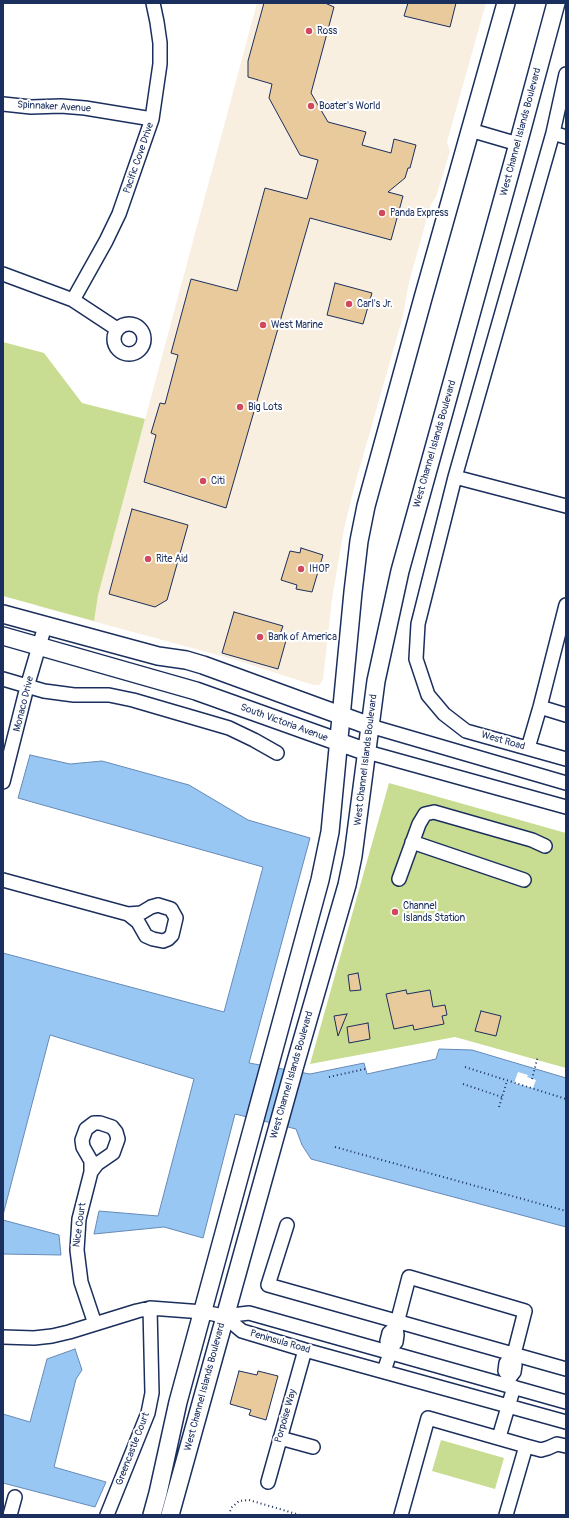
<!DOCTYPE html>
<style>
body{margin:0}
#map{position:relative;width:569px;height:1518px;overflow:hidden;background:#fff;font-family:Pangolin,sans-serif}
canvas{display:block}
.frame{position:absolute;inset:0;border:4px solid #1b2f5e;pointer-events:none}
</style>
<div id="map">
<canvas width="569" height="1518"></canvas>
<div class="frame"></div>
</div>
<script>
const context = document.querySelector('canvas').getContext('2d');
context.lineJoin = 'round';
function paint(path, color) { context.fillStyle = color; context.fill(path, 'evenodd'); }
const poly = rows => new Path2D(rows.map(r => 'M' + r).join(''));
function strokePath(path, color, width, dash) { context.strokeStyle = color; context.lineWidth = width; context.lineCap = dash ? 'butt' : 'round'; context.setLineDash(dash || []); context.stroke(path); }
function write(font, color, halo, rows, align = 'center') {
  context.font = font + ' Pangolin,sans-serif'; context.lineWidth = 4; context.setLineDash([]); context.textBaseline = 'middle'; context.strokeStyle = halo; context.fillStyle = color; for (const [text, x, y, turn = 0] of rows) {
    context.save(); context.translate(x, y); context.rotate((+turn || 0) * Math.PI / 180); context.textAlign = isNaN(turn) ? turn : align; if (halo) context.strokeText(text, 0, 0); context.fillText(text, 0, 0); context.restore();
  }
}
paint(poly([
 [257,3,486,3,447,142,450,151,436,197,431,204,409,282,403,316,354,488,344,529,332,599,323,680,319,685,313,685,236,660,37,606,68,585,101,583]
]), '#f8efe1');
paint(poly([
 [3,342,44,353,82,403,145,419,98,595,94,621,3,596],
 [389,783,566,833,566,1068,455,1037,310,1064],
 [441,1440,504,1458,495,1489,432,1471]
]), '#c8dd92');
const water = poly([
 [30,755,70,764,102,761,189,785,248,820,310,838,249,1063,310,1074,364,1063,367,1074,436,1059,439,1049,472,1050,566,1078,566,1227,311,1159,302,1145,296,1129,235,1114,203,1238,164,1227,94,1234,99,1211,158,1216,194,1079,50,1035,3,1215,3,953,224,1012,263,867,18,798,30,755],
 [3,1220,59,1235,61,1255,3,1254,3,1220],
 [75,1349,82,1370,76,1379,54,1467,106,1482,95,1507,3,1483,3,1414,30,1422,47,1359,75,1349]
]);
paint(water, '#98c7f3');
strokePath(water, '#668ab7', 1);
paint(poly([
 [518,1072,528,1075,527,1077,536,1080,533,1088,514,1083]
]), '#fff');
const building = poly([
 [264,3,325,3,334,7,311,93,328,122,366,132,362,145,391,153,394,139,416,145,410,168,408,168,405,178,388,192,403,196,391,240,310,218,226,508,144,482,156,435,151,433,160,403,165,404,178,355,171,353,191,279,237,291,265,188,307,199,318,160,300,155,269,98,272,84,248,77,248,61,264,3],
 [408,3,456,3,450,27,404,16,408,3],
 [335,283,372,293,363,324,327,315,335,283],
 [132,509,188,525,167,600,155,607,109,594,132,509],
 [301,548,323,555,312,592,296,589,297,585,281,580,290,551,300,553,301,548],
 [234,612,283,626,280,634,287,637,278,669,222,653,234,612],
 [358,973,361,990,350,991,348,975,358,973],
 [406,990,407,994,430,990,433,1007,445,1005,447,1015,442,1016,444,1024,414,1030,413,1025,394,1029,386,994,406,990],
 [481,1011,501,1016,496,1036,475,1031,481,1011],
 [347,1014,338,1036,334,1016,347,1014],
 [368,1023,370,1039,349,1043,347,1027,368,1023],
 [239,1371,257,1375,258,1371,278,1376,266,1420,249,1415,251,1410,230,1404,239,1371]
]);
paint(building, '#e9ca9c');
strokePath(building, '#1b2f5e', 1);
const minor = poly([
 [3,104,31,107,61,106,85,108,152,119],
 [470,130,518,144],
 [553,133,566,74],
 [3,274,73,300,117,329],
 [73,300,106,241,119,214,152,119,160,64,160,43,157,22,153,3],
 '114 339a15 15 0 1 1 30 0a15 15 0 1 1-30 0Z',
 [455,477,553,133,566,137],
 [566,506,455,477,418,624,416,659,428,695,444,714,466,731,566,759],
 [3,679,44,691,74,695,109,695,133,700,229,728,254,740,277,753],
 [540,707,566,715],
 [370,726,566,783],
 [528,748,540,707,566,605],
 [367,752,566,807],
 [3,782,27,687,45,626],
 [412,842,524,880],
 [399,879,419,824,425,814,434,812,532,840,545,846],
 [3,880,128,914],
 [158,905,171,909,176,918,172,935,168,939,163,941,153,939,146,936,138,922,128,914,141,913,151,907,158,905],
 [94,1123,100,1123,112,1127,116,1132,118,1139,113,1153,97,1164,91,1172,91,1161,83,1147,82,1140,86,1129,94,1123],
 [91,1172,79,1219,77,1250,81,1282,95,1324],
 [287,1225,268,1285,566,1369],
 [224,1316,242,1331,305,1350,566,1422],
 [396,1327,409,1277,525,1311,514,1354],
 [3,1337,34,1338,52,1336,69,1332,137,1311,150,1308,203,1312,224,1316,249,1313,566,1402],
 [384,1371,392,1347,396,1342,397,1335,396,1327,389,1333,387,1341,392,1347],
 [507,1385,510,1377,514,1372,515,1365,514,1354,506,1363,505,1371,510,1377],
 [499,1437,514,1387],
 [280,1438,313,1447],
 [526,1446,541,1450,548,1448,557,1444,566,1446],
 [268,1482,305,1350],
 [10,1515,15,1497],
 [107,1515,148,1413,152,1393,150,1308],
 [401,1515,428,1418,526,1446,506,1515]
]);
const major = poly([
 [3,614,158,656,186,660,203,665,370,726],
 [3,636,196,691,367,752],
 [152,1515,158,1493,178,1402,320,880,330,832,353,592,359,541,366,506,423,298,506,3],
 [170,1515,295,1065,347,885,353,856,376,681,400,571,518,144,556,3]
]);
strokePath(minor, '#1b2f5e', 16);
strokePath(major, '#1b2f5e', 20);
strokePath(poly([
 [465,1067,566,1099],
 [329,1077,365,1069],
 [532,1079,538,1056],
 [463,1084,502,1097],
 [499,1107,507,1081],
 [335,1147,566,1211],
 [229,1515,231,1508,239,1501,249,1500,300,1515]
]), '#1b2f5e', 2, [1, 3]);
strokePath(minor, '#fff', 13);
strokePath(major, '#fff', 17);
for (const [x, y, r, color] of [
 [309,31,4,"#d1495b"],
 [311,106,4,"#d1495b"],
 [382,213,4,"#d1495b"],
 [349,304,4,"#d1495b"],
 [263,325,4,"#d1495b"],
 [240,407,4,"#d1495b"],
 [203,481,4,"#d1495b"],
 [148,559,4,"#d1495b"],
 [301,569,4,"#d1495b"],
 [260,637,4,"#d1495b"],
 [395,912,4,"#d1495b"]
]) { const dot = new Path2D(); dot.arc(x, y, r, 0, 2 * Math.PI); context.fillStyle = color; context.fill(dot); strokePath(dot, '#fff', 1.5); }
write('10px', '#1b2f5e', '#fff', [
 ["Ross",317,31],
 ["Boater's World",319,106],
 ["Panda Express",390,213],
 ["Carl's Jr.",357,304],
 ["West Marine",271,325],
 ["Big Lots",248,407],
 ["Citi",211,481],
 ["Rite Aid",156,559],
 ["IHOP",309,569],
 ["Bank of America",268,637],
 ["Channel",403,906],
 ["Islands Station",403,918]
], 'left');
write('10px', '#1b2f5e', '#fff', [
 ["Spinnaker Avenue",54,107,3],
 ["West Channel Islands Boulevard",521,132,-75],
 ["Pacific Cove Drive",139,158,-71],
 ["West Channel Islands Boulevard",435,444,-74],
 ["Monaco Drive",24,704,-76],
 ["South Victoria Avenue",284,723,20],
 ["West Road",503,741,16],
 ["West Channel Islands Boulevard",366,760,-83],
 ["West Channel Islands Boulevard",292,1075,-74],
 ["Nice Court",80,1225,-82],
 ["Peninsula Road",280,1342,16],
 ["West Channel Islands Boulevard",205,1387,-75],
 ["Porpoise Way",286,1416,-74],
 ["Greencastle Court",133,1449,-69]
]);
</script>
